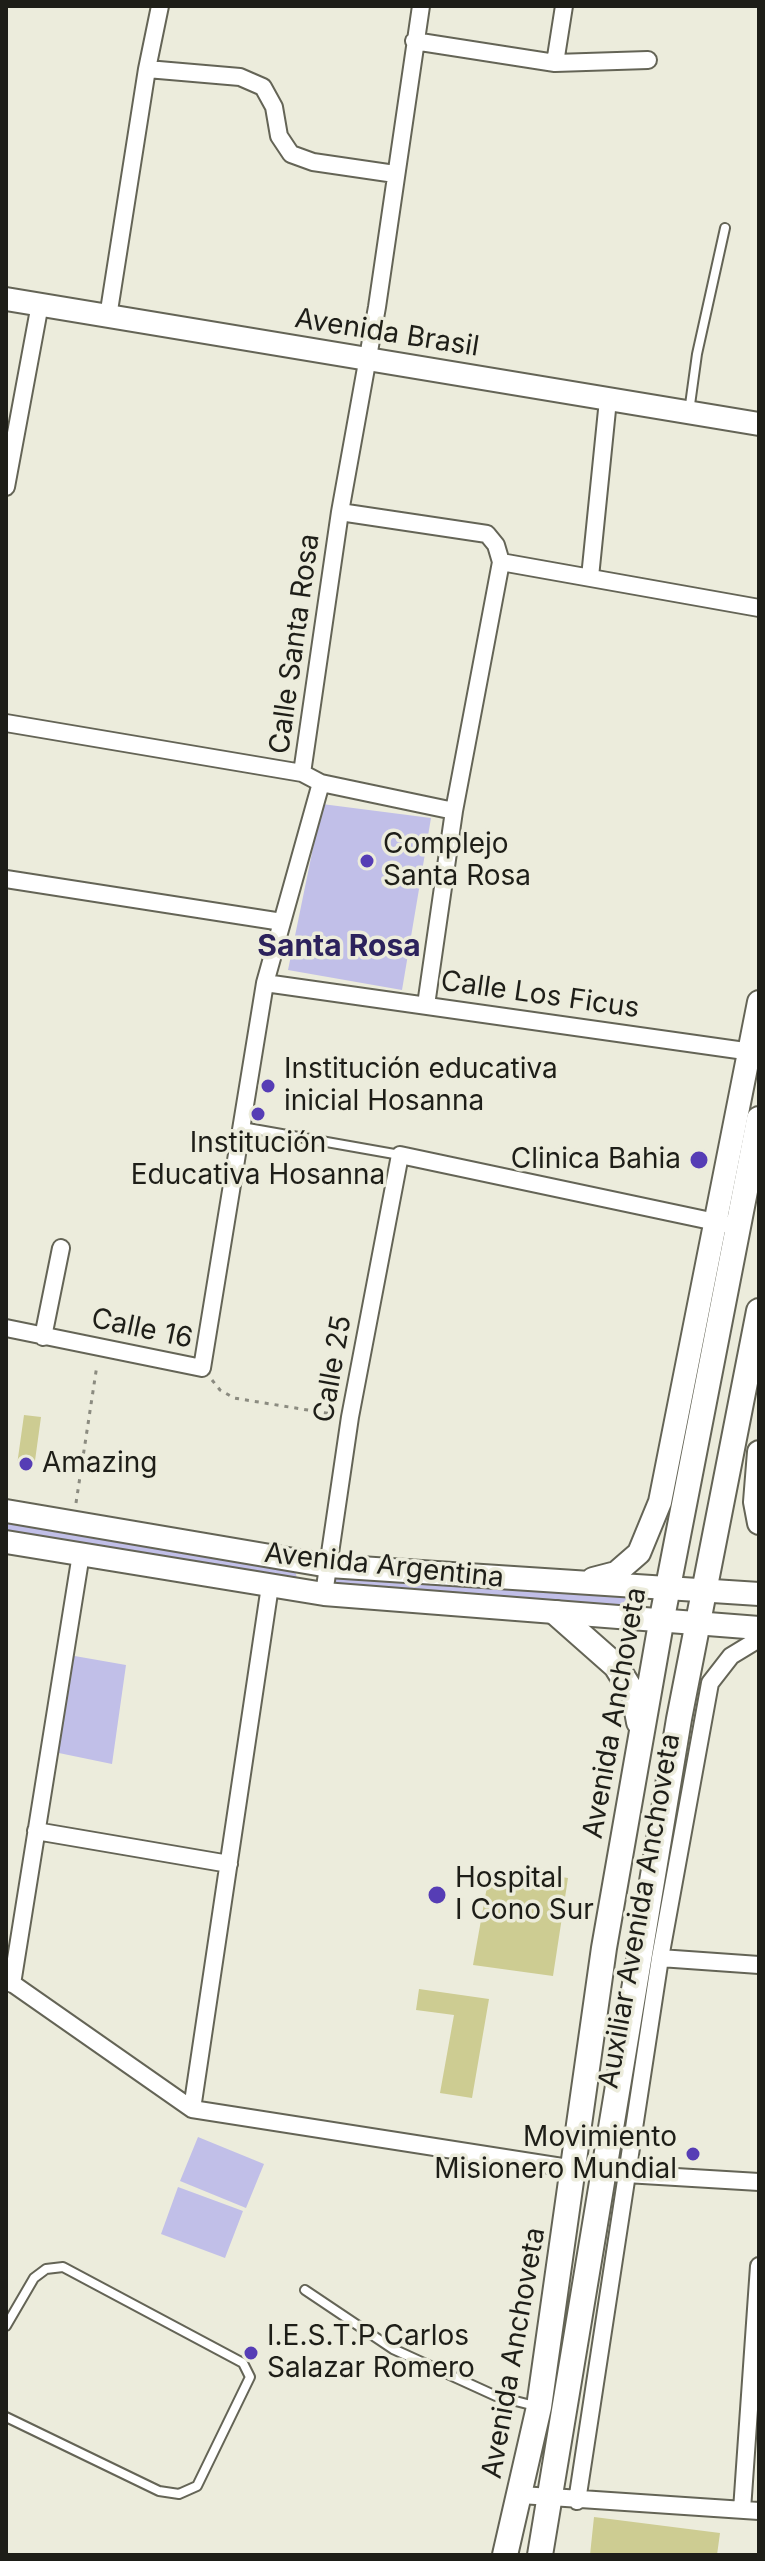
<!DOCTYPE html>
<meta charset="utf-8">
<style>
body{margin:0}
#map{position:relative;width:765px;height:2561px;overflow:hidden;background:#ececdc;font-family:Inter,sans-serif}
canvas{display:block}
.frame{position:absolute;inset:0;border:8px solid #1e1e18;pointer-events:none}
</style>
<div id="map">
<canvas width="765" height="2561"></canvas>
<div class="frame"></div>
</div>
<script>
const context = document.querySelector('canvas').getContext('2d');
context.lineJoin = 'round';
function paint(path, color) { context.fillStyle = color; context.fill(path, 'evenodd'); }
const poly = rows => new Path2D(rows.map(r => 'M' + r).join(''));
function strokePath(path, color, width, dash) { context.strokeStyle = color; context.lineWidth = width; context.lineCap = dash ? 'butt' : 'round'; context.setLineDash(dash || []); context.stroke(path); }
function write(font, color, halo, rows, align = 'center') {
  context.font = font + ' Inter,sans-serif'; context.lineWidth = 7; context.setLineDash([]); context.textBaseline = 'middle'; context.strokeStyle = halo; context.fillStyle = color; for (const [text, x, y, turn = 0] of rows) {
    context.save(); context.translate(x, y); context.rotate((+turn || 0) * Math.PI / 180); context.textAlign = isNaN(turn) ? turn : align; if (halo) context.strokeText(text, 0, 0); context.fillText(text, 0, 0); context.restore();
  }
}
paint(poly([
 [322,804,431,818,402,990,288,970],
 [6,1521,294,1567,297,1578,287,1588,6,1542],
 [340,1573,621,1594,631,1601,633,1609,340,1595,331,1580],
 [69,1655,126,1665,112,1764,54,1752],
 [198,2137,264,2164,246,2208,180,2181],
 [178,2187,243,2211,225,2258,161,2234]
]), '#c1bfe8');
paint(poly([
 [24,1415,41,1417,34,1468,17,1465],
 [537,1873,568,1878,553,1976,473,1965,488,1881,535,1889],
 [419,1989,489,1999,472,2098,440,2093,454,2015,416,2010],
 [594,2517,720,2533,717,2555,590,2555]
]), '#cdcc92');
const lane = poly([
 [689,412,697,354,725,228],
 [242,1127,400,1155],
 [305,2290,393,2349,496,2396,535,2406],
 [6,2326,34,2278,46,2269,63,2267,243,2363,250,2377,197,2486,179,2494,159,2491,6,2417]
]);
const street = poly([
 [414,41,555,63,648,60],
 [555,63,564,6],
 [147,69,240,77,263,87,274,107,279,136,291,154,313,162,395,174],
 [108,317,147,69,160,6],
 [6,487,40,304],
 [340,512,487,534,496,545,501,562,454,811,426,1005],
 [501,562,759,608],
 [590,577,608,400],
 [6,723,302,773],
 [321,783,454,811],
 [6,879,282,922],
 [265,983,759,1053],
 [6,1328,202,1368,265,983,321,783,302,773,340,512,377,307,421,6],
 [43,1337,61,1248],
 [324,1594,350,1417,400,1155,725,1224],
 [36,1831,229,1864],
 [660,1958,759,1965],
 [6,1979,192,2109,575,2169],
 [12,1984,81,1554],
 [192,2109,270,1586],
 [626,2174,759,2182],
 [521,2495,759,2511],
 [577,2501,660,1958,710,1683,731,1656,759,1639],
 [742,2510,759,2266]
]);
const secondary = poly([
 [6,299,759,424],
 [759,1452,755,1502,759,1523],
 [6,1511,329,1566,759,1594],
 [6,1542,324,1594,759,1628],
 [593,1579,616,1573,639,1553,660,1502,759,1002]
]);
const primary = poly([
 [556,1613,616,1666,634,1695,639,1722],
 [505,2555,539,2407,604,1948,661,1623,759,1119],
 [540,2555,679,1719,759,1311]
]);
strokePath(lane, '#646456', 12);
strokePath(street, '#646456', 20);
strokePath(secondary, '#646456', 26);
strokePath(primary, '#646456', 28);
strokePath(poly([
 [212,1380,220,1390,234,1398,332,1414],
 [76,1503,97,1365]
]), '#8b8b80', 3, [4, 6]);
strokePath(lane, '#fff', 8);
strokePath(street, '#fff', 16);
strokePath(secondary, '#fff', 22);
strokePath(primary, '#fff', 24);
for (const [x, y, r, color] of [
 [367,861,8,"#563db5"],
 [268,1086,8,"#563db5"],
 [258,1114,8,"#563db5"],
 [699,1160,10,"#563db5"],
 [26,1464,8,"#563db5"],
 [437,1895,10,"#563db5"],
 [693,2154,8,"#563db5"],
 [251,2353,8,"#563db5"]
]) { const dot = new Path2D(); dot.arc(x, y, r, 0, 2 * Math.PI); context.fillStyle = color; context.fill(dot); strokePath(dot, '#ececdc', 3); }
write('28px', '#1e1e18', '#ececdc', [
 ["Avenida Brasil",387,333,9],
 ["Calle Santa Rosa",295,644,-82],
 ["Calle Los Ficus",540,995,8],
 ["Calle 16",142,1329,12],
 ["Calle 25",333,1369,-80],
 ["Avenida Argentina",384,1566,6],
 ["Avenida Anchoveta",615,1713,-80],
 ["Auxiliar Avenida Anchoveta",640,1911,-80],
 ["Avenida Anchoveta",514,2353,-80]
]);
write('28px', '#1e1e18', '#ececdc', [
 ["Complejo",383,845],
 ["Santa Rosa",383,877],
 ["Institución educativa",284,1070],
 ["inicial Hosanna",284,1102],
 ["Institución",258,1144,"center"],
 ["Educativa Hosanna",258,1176,"center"],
 ["Clinica Bahia",681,1160,"right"],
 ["Amazing",42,1464],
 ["Hospital",455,1879],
 ["I Cono Sur",455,1911],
 ["Movimiento",677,2138,"right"],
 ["Misionero Mundial",677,2170,"right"],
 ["I.E.S.T.P Carlos",267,2337],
 ["Salazar Romero",267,2369]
], 'left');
write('bold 30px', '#2c225c', '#ececdc', [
 ["Santa Rosa",339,947]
]);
</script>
